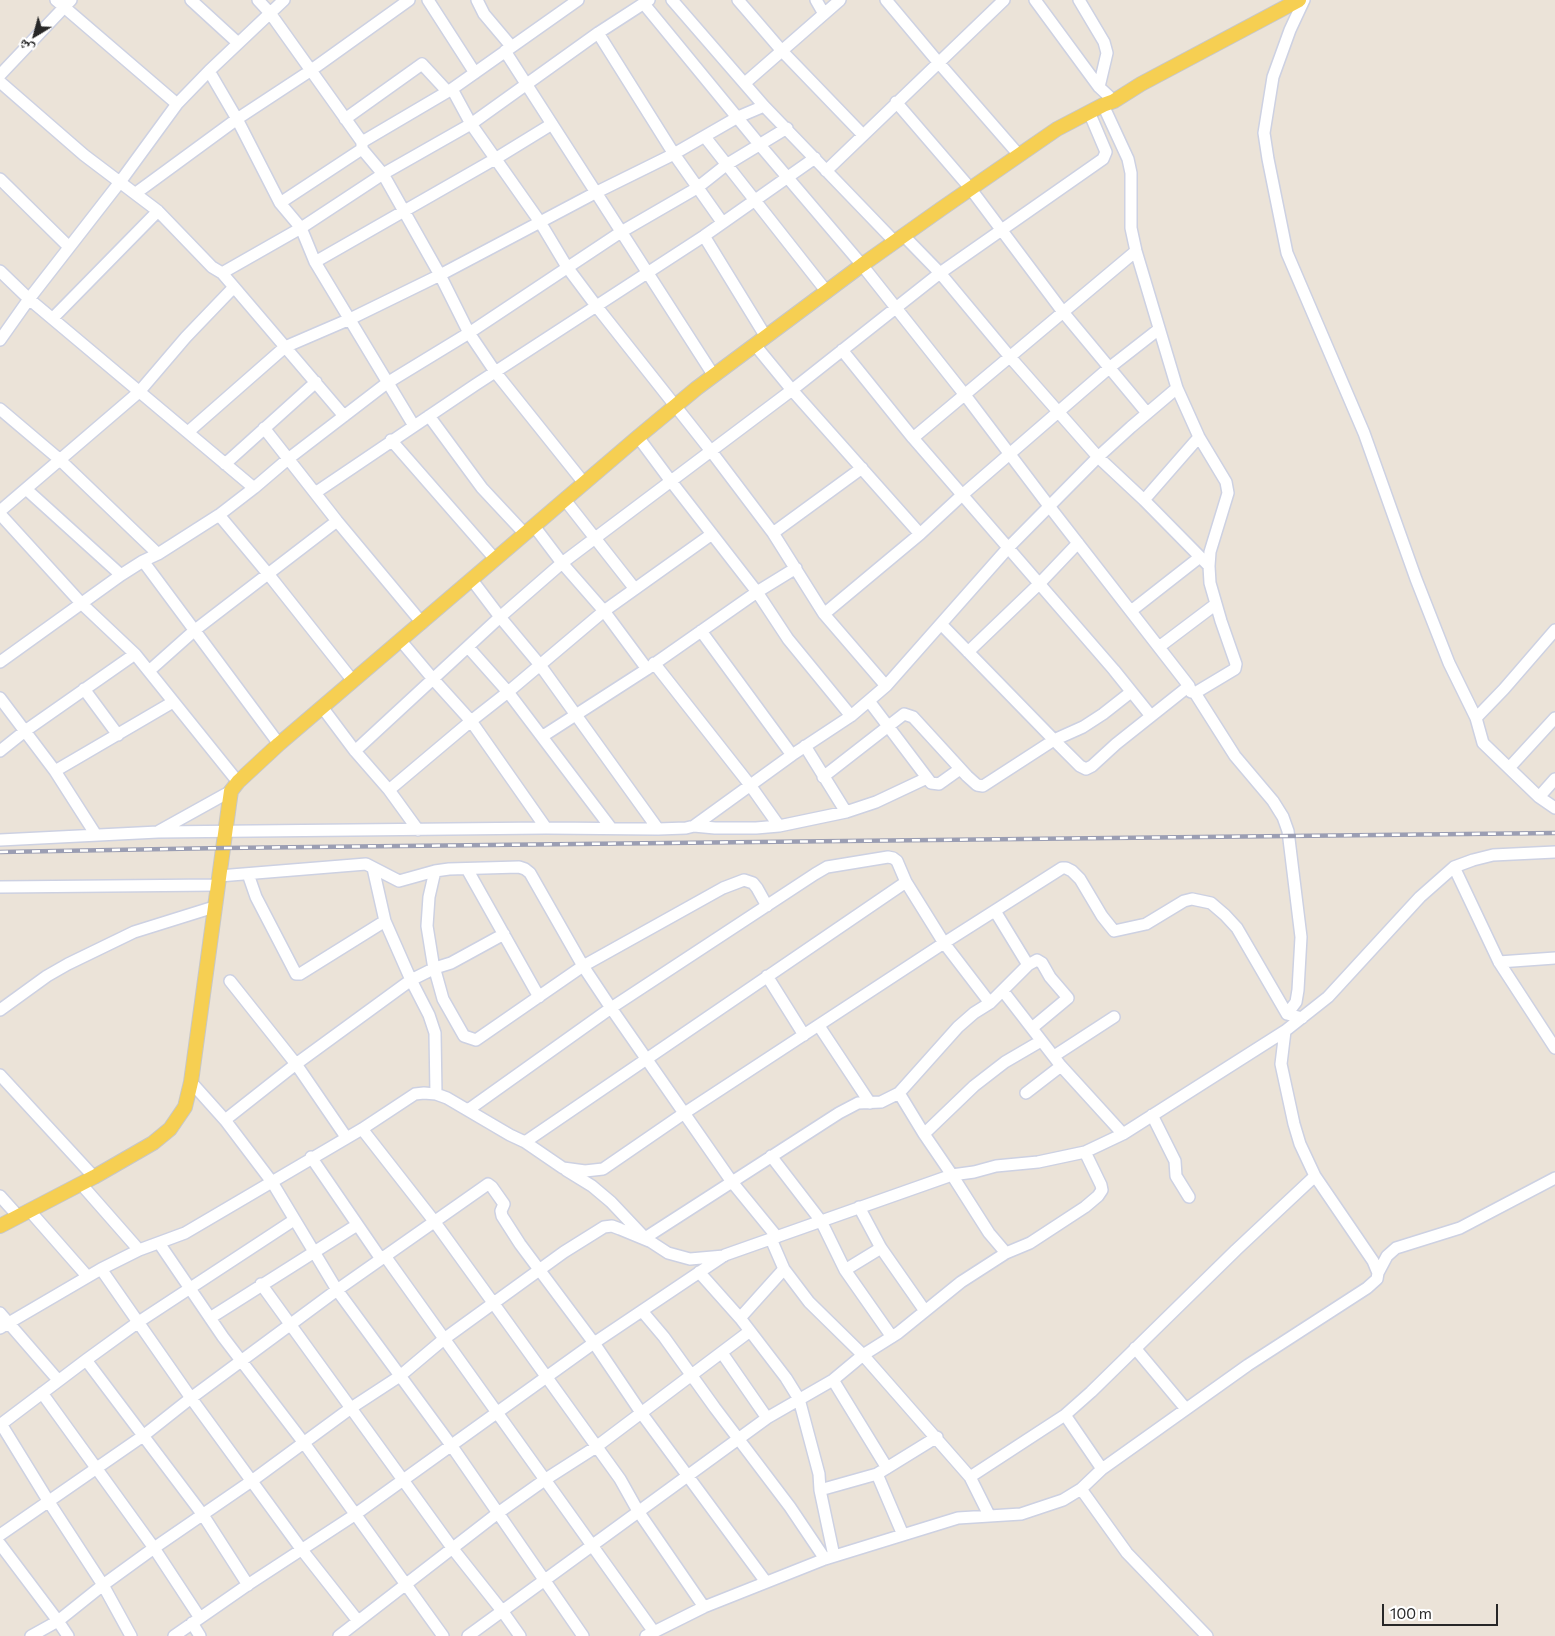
<!DOCTYPE html>
<meta charset="utf-8">
<style>
body{margin:0}
#map{position:relative;width:1555px;height:1636px;overflow:hidden;background:#ebe3d8;font-family:Commissioner,"Noto Naskh Arabic",sans-serif}
canvas{display:block}
.north{position:absolute;left:10px;top:10px;width:50px;height:50px;-webkit-text-stroke:4px #fff;paint-order:stroke;rotate:217deg;font-size:14px;font-weight:700;line-height:20px;text-align:center;color:#272727}
.north::after{content:'';display:block;margin:auto;width:18px;height:22px;background:#272727;clip-path:polygon(50% 0,100% 100%,50% 72%,0 100%)}
.scale{position:absolute;left:1382px;top:1604px;width:116px;height:22px;box-sizing:border-box;border:2px solid #272727;border-top:0;padding-left:6px;font-size:15px;line-height:18px;white-space:nowrap;color:#272727;-webkit-text-stroke:4px #fff;paint-order:stroke}
</style>
<div id="map">
<canvas width="1555" height="1636"></canvas>
<div class="north">ش</div>
<div class="scale">100 m</div>
</div>
<script>
const context = document.querySelector('canvas').getContext('2d');
context.lineJoin = 'round';
const poly = rows => new Path2D(rows.map(r => 'M' + r).join(''));
function strokePath(path, color, width, dash) { context.strokeStyle = color; context.lineWidth = width; context.lineCap = dash ? 'butt' : 'round'; context.setLineDash(dash || []); context.stroke(path); }
const minor = poly([
 [56,0,177,104],
 [191,0,238,43],
 [258,0,270,13,362,142,362,149,383,174,440,275,469,333,496,373,584,483],
 [428,0,475,73],
 [477,0,484,14,511,46],
 [672,0,764,106,895,242],
 [738,0,782,51,863,135],
 [816,0,824,14],
 [886,0,938,62,1019,155],
 [1035,0,1099,87,1114,101],
 [1079,0,1104,42,1107,53,1099,87],
 [1304,0,1290,30,1273,77,1264,133,1268,159,1287,253,1364,433,1416,579,1449,663,1476,718,1483,743,1539,797,1555,808],
 [644,4,759,144,862,265,965,395,1049,506,1189,686,1191,692,1195,693,1235,669,1236,664,1221,621,1210,583,1209,566,1210,552,1228,493,1226,482,1199,437,1177,388,1136,251,1131,228,1131,173,1128,159,1103,105],
 [598,33,674,154,722,222],
 [505,51,714,376],
 [209,71,237,119,280,203,301,228,315,262,414,426],
 [0,75,71,0],
 [0,82,84,155,158,211,212,267,222,273,234,287,344,416],
 [745,83,840,0],
 [452,89,471,124,540,222,567,267,597,307,711,451,773,533,824,614,886,686],
 [896,102,970,188,1063,312,1147,413],
 [345,119,422,64,447,91],
 [705,137,827,292],
 [362,142,452,89,578,0],
 [826,171,1004,0],
 [0,179,69,247],
 [136,193,237,119,310,71,409,0],
 [280,203,362,149],
 [903,235,940,273,1010,357,1098,457,1144,500,1209,566],
 [704,236,766,337],
 [315,262,495,159,552,124],
 [0,271,29,299,254,488],
 [222,273,301,228,383,174,471,124,598,33,649,0],
 [53,318,158,211],
 [0,340,29,299,120,182,177,104,209,71,284,0],
 [755,345,792,390,920,534],
 [842,350,913,438,1114,670,1151,716],
 [0,409,59,459,158,554],
 [429,416,482,488,525,534],
 [264,428,337,521,422,623],
 [188,432,285,347,350,319,440,275,595,193,672,155,738,117,764,106],
 [638,437,670,480,757,592,788,639,851,716],
 [913,438,1136,251],
 [391,440,495,559],
 [225,464,316,382],
 [26,489,121,575],
 [315,493,475,385,704,236,815,158],
 [565,500,635,589],
 [1144,500,1199,437],
 [0,511,139,392,186,337,234,287],
 [0,514,81,603,135,654,238,782],
 [219,515,269,575,353,681],
 [534,526,562,563,604,611,647,669],
 [773,533,862,468],
 [143,561,279,744],
 [472,580,500,617,540,665,658,829],
 [1131,611,1200,557],
 [824,614,920,534,961,496,1109,368,1159,329],
 [941,624,1054,740,1080,766,1086,769,1092,766,1116,744,1189,686],
 [701,631,792,755],
 [401,641,433,679,471,721,546,828],
 [468,647,508,692,611,828],
 [1159,647,1216,604],
 [968,652,1039,584,1078,543],
 [0,662,121,575,143,561,158,554,219,515,254,488,288,459,387,383,469,333,621,232,697,188,726,165,787,128],
 [654,663,750,785,779,826],
 [149,671,195,630,337,521],
 [84,689,118,735],
 [1195,693,1235,756,1273,801,1283,817,1288,831,1301,937,1298,990,1296,1002,1287,1014],
 [0,698,55,771,96,835],
 [869,701,931,783,939,784,960,769],
 [322,707,355,751,389,790,418,830],
 [1476,718,1504,689,1555,630],
 [543,736,647,669,757,592,796,568],
 [805,746,846,812],
 [0,751,25,731,135,654],
 [355,751,500,617,562,563,792,390,940,273,1103,159,1106,152,1089,112],
 [1509,768,1555,718],
 [55,771,173,702],
 [823,777,904,714,913,717,967,776,977,785,983,786,1054,740,1083,727,1103,714,1131,692],
 [389,790,471,721,508,692,604,611,712,534],
 [1539,797,1555,779],
 [694,826,715,828,756,828,779,826,846,812,876,802,927,778],
 [159,831,231,791],
 [0,840,158,832,546,828,658,829,686,828,694,826,792,755,851,716,886,686,1008,548,1098,457,1131,427,1177,388],
 [1454,867,1499,962,1555,1048],
 [373,868,385,921,411,980,429,1015,435,1033,436,1094],
 [467,869,539,997],
 [248,874,256,897,296,974,300,974,385,921],
 [219,876,366,864,399,881,435,871],
 [0,887,217,885],
 [767,906,757,888,753,883,744,880,723,888,583,966,476,1040,464,1036,443,999,433,963,427,926,429,897,435,871,449,869,519,867,525,869,530,873,583,966,611,1008,732,1182,777,1237],
 [995,911,1028,965],
 [1499,962,1555,958],
 [767,976,804,1035],
 [230,981,296,1064,346,1137],
 [1003,991,1061,1066,1123,1134],
 [0,1010,47,976,68,964,134,932,214,907],
 [819,1026,870,1103],
 [1054,1056,1114,1017],
 [0,1075,94,1177],
 [191,1082,225,1120,272,1182,337,1290,451,1445,583,1636],
 [899,1093,924,1134,952,1175,989,1233,1006,1253],
 [1026,1093,1061,1066],
 [468,1110,611,1008,815,874,827,867,888,857,893,858,897,861,906,882,944,943,990,1003],
 [1152,1115,1175,1161,1176,1176,1189,1197],
 [225,1120,296,1064,411,980,435,968,451,963,504,934],
 [362,1129,434,1221,494,1304,620,1479,638,1511,704,1607],
 [924,1134,974,1086,1005,1062,1041,1041],
 [525,1142,906,882],
 [771,1156,821,1221,845,1270,892,1337],
 [311,1157,381,1259],
 [566,1170,592,1186,611,1202,645,1238,668,1253,690,1259,724,1256],
 [81,1184,139,1250],
 [0,1196,18,1216],
 [859,1207,881,1248,925,1311],
 [29,1210,87,1276],
 [645,1238,839,1113,858,1103,881,1102,899,1093,958,1027,974,1013,990,1003,1028,965,1037,960,1042,963,1050,977,1068,998,1032,1028],
 [771,1239,784,1269,809,1302,863,1355,970,1477,989,1515],
 [159,1243,223,1337,304,1443,443,1636],
 [385,1256,654,1632],
 [101,1269,191,1398,302,1550,358,1621],
 [845,1270,881,1248],
 [699,1272,740,1318,786,1378,799,1399,819,1474,820,1490,834,1556],
 [1378,1273,1387,1256,1396,1248,1460,1228,1555,1178],
 [261,1284,453,1549,503,1612,520,1636],
 [642,1311,664,1337,715,1408,790,1507,825,1559],
 [0,1313,58,1380],
 [210,1318,357,1225],
 [740,1318,784,1269],
 [0,1328,101,1269,139,1250,185,1233,362,1129,415,1094,424,1093,436,1094,447,1098,510,1135,525,1142,563,1168,585,1171,603,1169,683,1114,944,943,1062,868,1066,868,1072,871,1080,879,1102,916,1114,931,1146,924,1184,901,1192,899,1211,903,1225,915,1237,928,1287,1014,1302,1018],
 [1135,1348,1186,1409],
 [722,1353,767,1418],
 [86,1360,203,1515,248,1585],
 [833,1380,887,1468],
 [42,1393,154,1548,200,1618],
 [1065,1415,1102,1469],
 [1,1424,49,1502,103,1585,131,1636],
 [0,1425,86,1360,137,1323,294,1220],
 [877,1474,903,1535],
 [970,1477,1065,1415,1091,1392,1236,1250,1315,1176],
 [1081,1489,1127,1553,1207,1636],
 [820,1490,877,1474,937,1437],
 [0,1535,143,1436,191,1398,337,1290,488,1184,492,1187,504,1204,501,1211,502,1216,520,1244,594,1343,642,1414,766,1582],
 [0,1544,58,1621,68,1636],
 [192,1623,200,1636],
 [31,1636,58,1621,103,1585,154,1548,253,1480,351,1408,400,1376,444,1339,564,1252,604,1227,612,1226,620,1229,649,1241],
 [174,1636,246,1586,353,1516,591,1345,725,1255,952,1175,974,1172,996,1166,1038,1162,1085,1152,1123,1134,1285,1031,1328,997,1420,897,1454,867,1473,860,1493,855,1555,852],
 [339,1636,498,1513,546,1479,596,1447,750,1331],
 [468,1636,767,1418,833,1380,863,1355,898,1333,961,1282,1006,1253,1030,1243,1085,1207,1098,1196,1102,1190,1101,1185,1085,1152],
 [646,1636,704,1607,825,1559,958,1518,1021,1514,1063,1500,1081,1489,1102,1469,1248,1365,1367,1288,1377,1279,1378,1273,1373,1261,1315,1176,1300,1144,1294,1124,1281,1064,1285,1031]
]);
const major = poly([
 [0,1226,94,1177,153,1143,170,1129,185,1107,191,1082,229,805,231,791,238,782,279,744,638,437,697,388,862,265,941,209,1057,129,1103,105,1114,101,1141,84,1299,0]
]);
strokePath(minor, '#cdd1e2', 14);
strokePath(major, '#c7c7c7', 16);
strokePath(minor, '#fff', 11);
strokePath(major, '#f6cf52', 14);
const rail = poly([
 [0,852,223,848,1555,833]
]);
strokePath(rail, '#9b9eb3', 4.5);
strokePath(rail, '#fff', 2.5, [8]);
</script>
